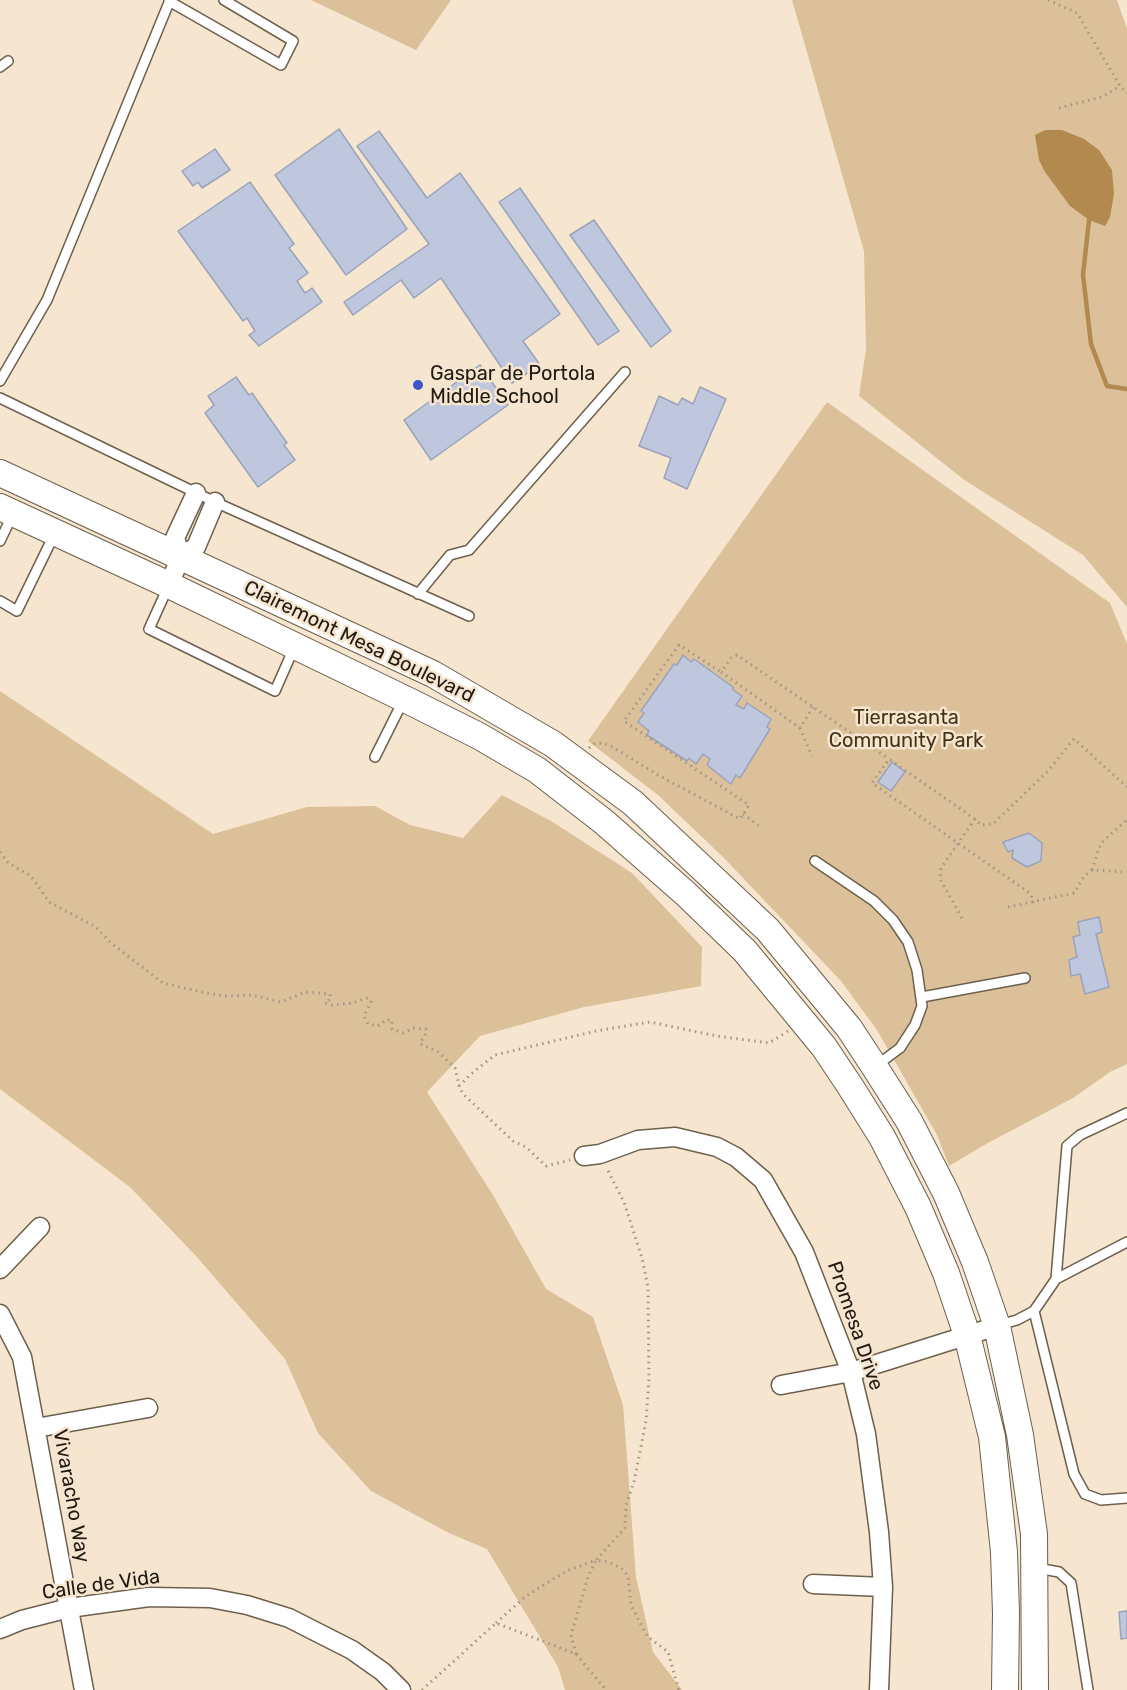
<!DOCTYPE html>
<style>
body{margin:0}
canvas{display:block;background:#f6e5cf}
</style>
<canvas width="1127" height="1690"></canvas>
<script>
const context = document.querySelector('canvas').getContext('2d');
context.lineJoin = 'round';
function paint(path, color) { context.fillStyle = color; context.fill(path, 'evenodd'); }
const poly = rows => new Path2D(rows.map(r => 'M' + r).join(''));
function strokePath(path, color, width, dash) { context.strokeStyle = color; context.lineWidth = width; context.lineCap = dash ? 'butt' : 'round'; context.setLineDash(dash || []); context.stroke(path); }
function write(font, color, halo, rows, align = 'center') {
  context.font = font + ' Rubik,sans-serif'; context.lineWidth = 5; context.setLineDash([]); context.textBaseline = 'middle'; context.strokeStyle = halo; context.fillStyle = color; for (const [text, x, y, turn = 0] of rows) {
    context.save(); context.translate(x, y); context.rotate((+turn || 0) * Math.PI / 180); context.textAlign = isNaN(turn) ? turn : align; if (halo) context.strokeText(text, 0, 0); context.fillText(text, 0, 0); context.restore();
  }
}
paint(poly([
 [311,0,451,0,416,50],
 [792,0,1117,0,1127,29,1127,607,1083,555,963,479,859,396,866,349,864,251],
 [827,402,1110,603,1127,644,1127,1064,1110,1072,1073,1098,986,1144,949,1166,937,1135,877,1030,841,981,724,858,658,795,588,741],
 [0,691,213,834,307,807,375,806,410,825,463,838,502,795,551,821,632,873,702,947,701,986,584,1007,480,1036,427,1092,493,1195,546,1289,593,1317,623,1405,636,1577,653,1652,682,1690,565,1690,558,1667,487,1549,449,1533,371,1491,318,1433,285,1359,196,1256,130,1187,0,1089]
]), '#dbc09a');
paint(poly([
 [1045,130,1062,130,1084,139,1099,150,1112,170,1114,194,1110,217,1105,226,1089,220,1070,206,1045,172,1039,160,1035,135]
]), '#b2894e');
strokePath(poly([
 [1089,220,1083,275,1091,344,1107,386,1127,389]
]), '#b2894e', 4.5);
const building = poly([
 [339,129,407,229,346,275,275,175,339,129],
 [379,131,427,198,460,173,560,314,523,341,540,365,512,383,441,278,414,298,401,280,353,315,344,302,429,244,357,146,379,131],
 [215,149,230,170,202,188,198,182,193,186,182,171,215,149],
 [250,182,294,244,289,248,308,273,297,281,305,293,312,288,322,302,259,346,249,335,255,331,247,318,243,321,178,231,250,182],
 [520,188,619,331,598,345,499,202,520,188],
 [594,220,671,331,651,347,570,235,594,220],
 [480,365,508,405,431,460,404,420,480,365],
 [236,377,249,395,252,393,287,443,284,445,295,460,258,487,205,413,214,405,208,396,236,377],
 [700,387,726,399,687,489,664,478,671,458,639,446,659,396,678,405,682,398,693,404,700,387],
 [683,655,691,662,694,659,733,687,733,690,742,696,736,705,744,709,747,703,771,719,767,727,770,729,740,778,736,775,731,784,707,765,710,759,703,754,696,764,689,758,687,761,647,735,649,731,638,722,644,713,641,711,674,664,677,665,683,655],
 [892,762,905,772,891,791,878,782,892,762],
 [1029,833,1042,843,1041,861,1027,867,1012,858,1013,850,1008,852,1003,842,1029,833],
 [1099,917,1102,932,1096,934,1109,987,1085,994,1080,974,1071,976,1069,960,1077,957,1073,937,1080,935,1078,922,1099,917],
 [1127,1611,1127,1638,1121,1639,1119,1612,1127,1611]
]);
paint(building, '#bec7de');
strokePath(building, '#9aa3ba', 1.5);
const lane = poly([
 [169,1,281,65,293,41,224,0],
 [0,67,8,61],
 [0,381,47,300,170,0],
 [0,398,215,502,469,616],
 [0,541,12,516],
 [168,587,149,629,275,691,294,648],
 [418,594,450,555,469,550,625,372],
 [0,601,17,611,54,535],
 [375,757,403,701],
 [815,861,874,901,893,920,908,942,917,970,922,1006,915,1025,900,1048,877,1065],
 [922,997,1025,978],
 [1056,1279,1127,1242],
 [1034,1311,1074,1474,1085,1494,1101,1500,1127,1498],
 [999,1325,1017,1320,1034,1311,1056,1279,1067,1146,1080,1135,1127,1113],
 [1037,1568,1059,1572,1071,1583,1088,1690]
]);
const street = poly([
 [181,556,175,538,196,493],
 [169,585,181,556,196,547,215,502],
 [584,1156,600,1154,638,1140,675,1137,717,1147,736,1157,763,1180,804,1252,851,1372,866,1434,879,1532,883,1587,879,1690],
 [0,1269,40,1227],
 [0,1314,22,1357,84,1690],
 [781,1385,851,1372,997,1326],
 [36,1428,148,1408],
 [813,1584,883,1587],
 [0,1629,22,1620,69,1608,149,1597,210,1598,247,1605,289,1618,352,1650,383,1672,401,1690]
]);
const secondary = poly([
 [0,473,433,674,553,744,633,803,768,930,849,1028,874,1066,909,1121,946,1193,975,1262,997,1326,1020,1435,1034,1534,1035,1690],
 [0,507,169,585,411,702,479,736,537,770,604,822,686,894,745,951,824,1047,850,1086,882,1137,918,1207,946,1273,967,1335,992,1437,1004,1552,1006,1613,1005,1690]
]);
strokePath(lane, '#6d604c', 12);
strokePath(street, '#6d604c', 21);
strokePath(secondary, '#6d604c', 28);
strokePath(poly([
 [1048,0,1077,13,1120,86,1127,93],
 [1059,108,1102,97,1120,86],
 [813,707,800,728,721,672,731,658,737,655,889,759],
 [800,728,812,756],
 [589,748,594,744,602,743,611,746,658,775,740,819,749,805,624,721,679,645,721,672],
 [743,814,762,828],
 [975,819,889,759,872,783,1031,894,1033,903],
 [0,852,8,863,31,876,49,902,96,927,111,943,163,983,202,992,224,996,252,995,280,1002,306,992,330,994,331,998,325,1003,332,1005,353,1003,366,998,370,999,371,1002,364,1016,368,1024,378,1026,386,1020,392,1020,392,1029,403,1033,413,1028,426,1029,426,1034,420,1043,422,1045,437,1051,455,1068,459,1086,463,1094,513,1141,526,1147,546,1166,570,1160],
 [1092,870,1099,848,1104,840,1127,820],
 [1008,907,1074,893,1084,876,1092,870,1127,872],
 [962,918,940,879,941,868,975,819,981,825,993,824,1047,772,1074,739,1127,787],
 [459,1086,471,1074,495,1055,596,1031,650,1022,717,1036,769,1043,788,1031],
 [496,1623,525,1597,550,1581,569,1570,596,1560,625,1528,626,1505,634,1482,646,1421,649,1379,648,1287,642,1258,624,1202,607,1169],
 [576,1654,571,1635,588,1577,596,1560,608,1562,621,1568,628,1576,631,1605,647,1636,668,1652,679,1690],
 [422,1690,496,1623,576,1654,606,1690]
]), '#a39685', 3, [1.5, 4.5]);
strokePath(lane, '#fff', 9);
strokePath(street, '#fff', 18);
strokePath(secondary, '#fff', 26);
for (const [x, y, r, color] of [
 [418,385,6,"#3b55c7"]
]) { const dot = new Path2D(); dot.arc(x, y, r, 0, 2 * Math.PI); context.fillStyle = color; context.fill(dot); strokePath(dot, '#f6e5cf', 2); }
write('20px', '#201a12', '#f6e5cf', [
 ["Gaspar de Portola",430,374],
 ["Middle School",430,397]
], 'left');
write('20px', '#201a12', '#f6e5cf', [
 ["Clairemont Mesa Boulevard",359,642,26],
 ["Promesa Drive",855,1326,71],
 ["Vivaracho Way",71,1496,80],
 ["Calle de Vida",101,1585,-8]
]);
write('20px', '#453318', '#f6e5cf', [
 ["Tierrasanta",906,718],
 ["Community Park",906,741]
]);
</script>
